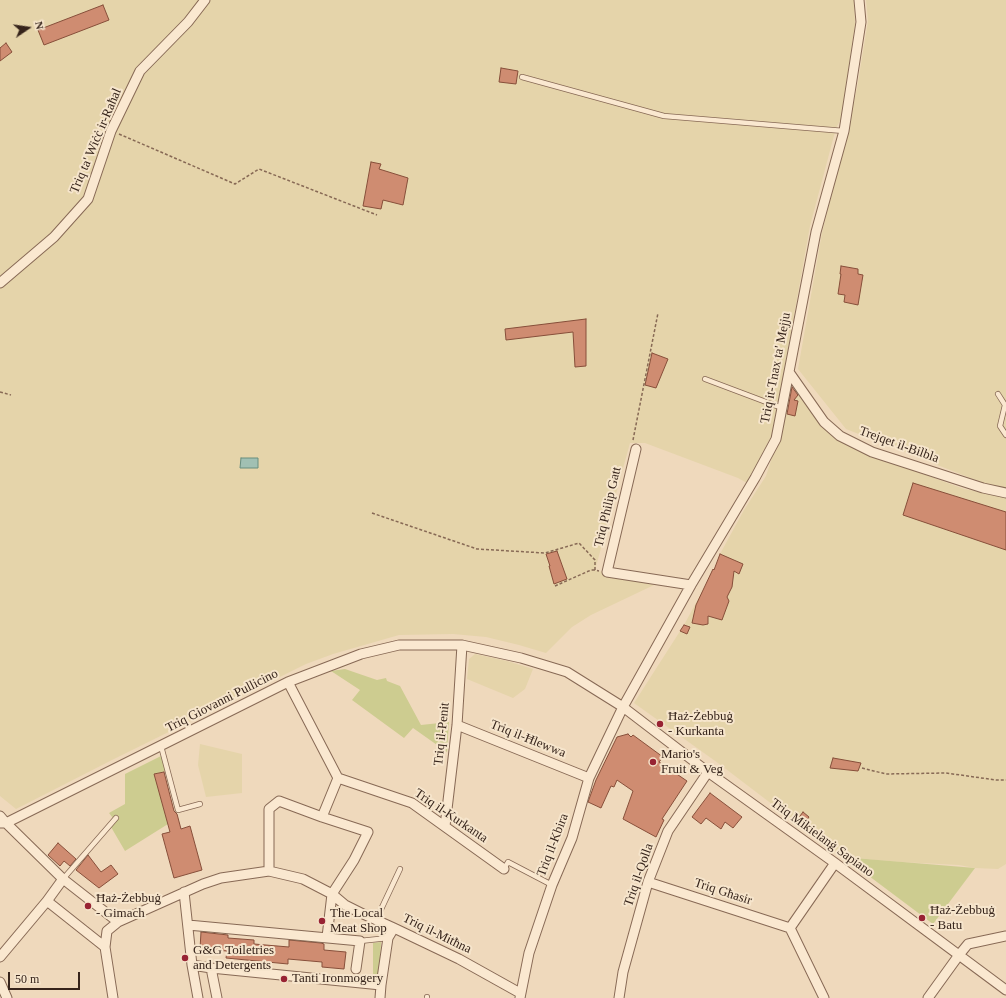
<!DOCTYPE html>
<meta charset="utf-8">
<style>
body{margin:0}
#map{position:relative;width:1006px;height:998px;overflow:hidden;background:#efd9bc;font-family:"Times New Roman",serif}
canvas{display:block}
.north{position:absolute;left:8px;top:8px;width:40px;height:40px;-webkit-text-stroke:3px #f6e5cc;paint-order:stroke;rotate:77deg;font-size:11px;font-weight:700;line-height:16px;text-align:center;color:#36241b}
.north::after{content:'';display:block;margin:auto;width:14px;height:18px;background:#36241b;clip-path:polygon(50% 0,100% 100%,50% 72%,0 100%)}
.scale{position:absolute;left:8px;top:972px;width:72px;height:18px;box-sizing:border-box;border:2px solid #36241b;border-top:0;padding-left:5px;font-size:12px;line-height:14px;white-space:nowrap;color:#36241b;-webkit-text-stroke:3px #f6e5cc;paint-order:stroke}
</style>
<div id="map">
<canvas width="1006" height="998"></canvas>
<div class="north">N</div>
<div class="scale">50 m</div>
</div>
<script>
const context = document.querySelector('canvas').getContext('2d');
context.lineJoin = 'round';
function paint(path, color) { context.fillStyle = color; context.fill(path, 'evenodd'); }
const poly = rows => new Path2D(rows.map(r => 'M' + r).join(''));
function strokePath(path, color, width, dash) { context.strokeStyle = color; context.lineWidth = width; context.lineCap = dash ? 'butt' : 'round'; context.setLineDash(dash || []); context.stroke(path); }
function write(font, color, halo, rows, align = 'center') {
  context.font = font + ' "Times New Roman",serif'; context.lineWidth = 4; context.setLineDash([]); context.textBaseline = 'middle'; context.strokeStyle = halo; context.fillStyle = color; for (const [text, x, y, turn = 0] of rows) {
    context.save(); context.translate(x, y); context.rotate((+turn || 0) * Math.PI / 180); context.textAlign = isNaN(turn) ? turn : align; if (halo) context.strokeText(text, 0, 0); context.fillText(text, 0, 0); context.restore();
  }
}
paint(poly([
 [0,0,854,0,855,25,841,119,836,128,810,226,773,433,747,483,738,478,645,443,630,443,595,570,654,585,591,615,572,627,546,653,519,645,486,637,453,634,399,635,333,654,306,664,112,760,16,809,0,796],
 [866,0,1006,0,1006,492,846,429,798,369,822,233,857,88,868,21],
 [791,387,799,393,829,433,907,468,964,489,1006,497,1006,864,998,869,975,868,959,865,901,862,854,858,848,862,718,763,634,703,684,625,717,564,720,554,744,510,766,476,786,414],
 [475,654,507,661,533,669,525,689,513,698,467,679,469,659],
 [200,744,242,754,242,793,206,797,198,765]
]), '#e5d4aa');
paint(poly([
 [345,669,377,680,386,678,387,681,400,686,421,725,449,722,447,752,413,728,404,738,352,700,360,690,331,671],
 [161,756,166,771,155,774,168,824,125,851,111,827,116,822,109,813,125,804,125,774],
 [854,858,975,868,933,924,849,861],
 [381,942,379,980,369,981,373,975,373,943]
]), '#cdcc90');
const water = poly([
 [241,458,258,458,258,468,240,468,241,458]
]);
paint(water, '#a1c0b3');
strokePath(water, '#688e7f', 1);
const building = poly([
 [103,5,109,20,44,45,38,30,103,5],
 [6,43,12,52,0,61,0,48,6,43],
 [501,68,518,71,516,84,499,82,501,68],
 [371,162,381,164,379,169,408,178,403,205,383,200,381,209,363,206,371,162],
 [841,266,858,269,858,274,863,275,858,305,844,302,845,295,838,294,841,274,840,274,841,266],
 [586,319,586,366,575,367,573,332,506,340,505,329,586,319],
 [652,353,668,359,656,388,645,385,652,353],
 [792,387,798,395,794,400,798,401,795,416,787,414,792,387],
 [913,483,1006,512,1006,550,903,515,913,483],
 [557,551,567,579,554,584,549,566,550,566,546,554,557,551],
 [720,554,743,564,739,574,734,571,732,587,727,597,729,601,722,620,708,616,708,624,703,625,692,623,696,605,713,569,714,570,720,554],
 [684,625,690,627,687,634,680,631,684,625],
 [628,734,631,737,633,735,663,757,659,762,687,781,662,819,664,820,656,837,623,819,633,791,617,780,614,787,611,786,601,808,588,802,596,780,617,737,628,734],
 [833,758,861,763,858,771,830,768,833,758],
 [164,772,174,811,177,814,181,829,190,826,202,870,174,878,162,834,170,832,154,774,164,772],
 [710,793,742,817,733,828,725,822,721,829,706,818,701,824,692,817,710,793],
 [803,812,809,817,803,825,797,820,803,812],
 [58,843,76,859,70,866,64,861,60,866,48,855,58,843],
 [88,855,101,872,111,865,118,874,99,888,76,870,88,855],
 [201,932,228,935,228,938,254,940,254,944,289,947,289,940,321,943,324,944,324,950,346,952,344,969,322,967,322,962,288,959,288,964,226,958,227,951,200,949,201,932]
]);
paint(building, '#cf8c71');
strokePath(building, '#874f3a', 1);
const service = poly([
 [522,77,664,116,844,131],
 [705,379,782,408],
 [998,394,1005,405,1000,426,1006,435],
 [161,746,178,810,200,804],
 [504,869,508,862,552,885],
 [63,879,116,818],
 [376,920,400,869],
 [360,941,388,938],
 [427,998,427,997]
]);
const minor = poly([
 [0,283,54,237,88,199,111,131,140,71,188,22,205,0],
 [789,372,824,422,840,436,872,452,983,488,1006,493],
 [636,449,607,572,691,585],
 [288,682,338,778,412,803,504,869],
 [457,725,589,778],
 [0,816,6,823,63,879,118,922],
 [322,817,338,778],
 [0,823,6,823,288,682,361,654,399,645,462,645,521,658,567,672,623,707,708,772,835,863,1006,990],
 [445,826,457,725,462,645],
 [269,871,269,809,279,801,322,817,368,832,354,860,332,894,327,937],
 [648,882,790,928],
 [184,892,192,965,198,998],
 [47,901,105,947],
 [188,925,360,941,356,969],
 [0,957,47,901,63,879],
 [192,965,211,968,381,985],
 [211,968,217,998],
 [0,982,7,998],
 [113,998,105,947,107,931,118,922,203,884,221,878,269,871,303,879,332,894,345,905,363,914,394,928,459,959,520,993],
 [380,998,381,985,388,938,394,928],
 [520,998,529,953,552,885,572,838,589,778,623,707,691,585,755,478,776,439,816,232,844,131,861,22,859,0],
 [619,998,623,972,648,882,668,831,708,772],
 [824,998,790,928,835,863],
 [928,998,959,955,968,944,1006,936]
]);
strokePath(service, '#876955', 6);
strokePath(minor, '#876955', 11);
strokePath(poly([
 [119,134,235,184,259,169,377,215],
 [0,392,11,395],
 [633,440,658,313],
 [372,513,477,549,545,553,579,543,595,560,595,570,599,571],
 [555,586,591,570,595,570],
 [862,768,886,774,946,773,996,780,1006,780]
]), '#876955', 1.5, [3, 2]);
strokePath(service, '#fae8d0', 4.5);
strokePath(minor, '#fae8d0', 9);
for (const [x, y, r, color] of [
 [660,724,4,"#982333"],
 [653,762,4,"#982333"],
 [88,906,4,"#982333"],
 [922,918,4,"#982333"],
 [322,921,4,"#982333"],
 [185,958,4,"#982333"],
 [284,979,4,"#982333"]
]) { const dot = new Path2D(); dot.arc(x, y, r, 0, 2 * Math.PI); context.fillStyle = color; context.fill(dot); strokePath(dot, '#f6e5cc', 1.5); }
write('13px', '#36241b', '#f6e5cc', [
 ["Triq ta' Wiċċ ir-Raħal",96,141,-67],
 ["Triq it-Tnax ta' Mejju",776,368,-79],
 ["Trejqet il-Bilbla",899,445,20],
 ["Triq Philip Gatt",608,507,-77],
 ["Triq Giovanni Pullicino",222,701,-27],
 ["Triq il-Penit",442,734,-84],
 ["Triq il-Ħlewwa",528,739,22],
 ["Triq il-Kurkanta",451,816,34],
 ["Triq Mikielanġ Sapiano",822,838,36],
 ["Triq il-Kbira",553,845,-69],
 ["Triq il-Qolla",639,875,-71],
 ["Triq Għasir",723,892,18],
 ["Triq il-Mitħna",437,934,26]
]);
write('13px', '#36241b', '#f6e5cc', [
 ["Ħaż-Żebbuġ",668,717],
 ["- Kurkanta",668,732],
 ["Mario's",661,755],
 ["Fruit & Veg",661,770],
 ["Ħaż-Żebbuġ",96,899],
 ["- Gimach",96,914],
 ["Ħaż-Żebbuġ",930,911],
 ["- Batu",930,926],
 ["The Local",330,914],
 ["Meat Shop",330,929],
 ["G&G Toiletries",193,951],
 ["and Detergents",193,966],
 ["Tanti Ironmogery",292,979]
], 'left');
</script>
